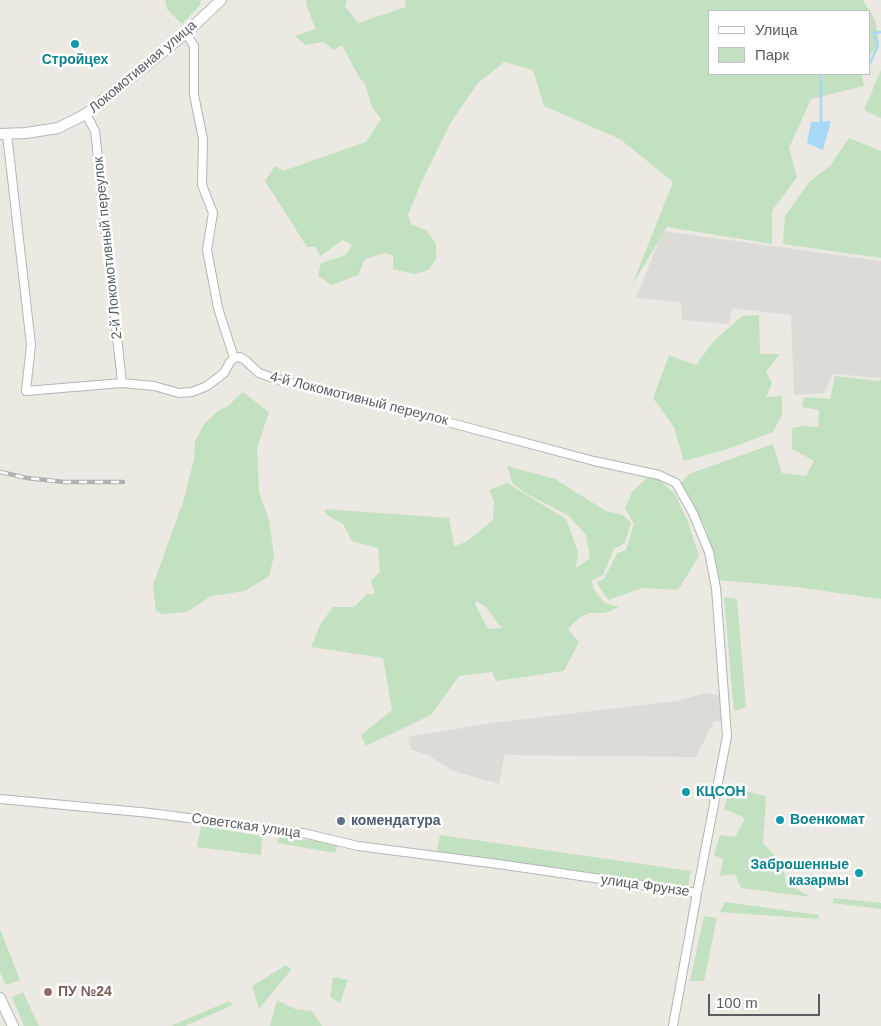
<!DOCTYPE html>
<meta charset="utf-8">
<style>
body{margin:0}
#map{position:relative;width:881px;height:1026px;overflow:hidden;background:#ece9e2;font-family:Arial,sans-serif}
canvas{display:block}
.legend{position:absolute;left:708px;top:10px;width:162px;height:65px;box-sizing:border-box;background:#fff;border:1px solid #bdbfc0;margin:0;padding:6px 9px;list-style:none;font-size:15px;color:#5a5e61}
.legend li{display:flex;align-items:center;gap:10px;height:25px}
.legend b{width:25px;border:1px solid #bdbfc0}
.scale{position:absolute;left:708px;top:994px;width:112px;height:22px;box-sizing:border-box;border:2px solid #5a5e61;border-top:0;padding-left:6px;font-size:15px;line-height:18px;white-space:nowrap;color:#5a5e61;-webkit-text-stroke:4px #fff;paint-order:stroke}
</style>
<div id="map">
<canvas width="881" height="1026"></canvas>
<ul class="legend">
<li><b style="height:6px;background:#fff"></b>Улица</li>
<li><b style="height:14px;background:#c2e1c0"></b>Парк</li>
</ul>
<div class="scale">100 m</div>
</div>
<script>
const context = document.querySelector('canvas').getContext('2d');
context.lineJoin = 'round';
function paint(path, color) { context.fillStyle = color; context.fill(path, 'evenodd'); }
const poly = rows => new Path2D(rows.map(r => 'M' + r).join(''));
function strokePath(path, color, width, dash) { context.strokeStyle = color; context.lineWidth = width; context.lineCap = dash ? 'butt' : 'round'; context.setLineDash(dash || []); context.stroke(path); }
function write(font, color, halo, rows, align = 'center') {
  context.font = font + ' Arial,sans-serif'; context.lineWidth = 5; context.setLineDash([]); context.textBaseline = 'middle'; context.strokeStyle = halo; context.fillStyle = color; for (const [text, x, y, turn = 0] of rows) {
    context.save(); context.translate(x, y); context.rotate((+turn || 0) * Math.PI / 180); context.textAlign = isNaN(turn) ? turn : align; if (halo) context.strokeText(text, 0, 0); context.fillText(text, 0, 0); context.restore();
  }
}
paint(poly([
 [663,231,881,261,881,378,833,374,824,393,794,395,791,315,732,308,729,324,682,320,681,302,636,298],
 [706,693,720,696,723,721,714,721,696,757,505,755,499,784,453,771,428,755,411,750,408,737,492,723,676,701]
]), '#dddbd6');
paint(poly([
 [165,0,201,0,200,5,182,24,167,9],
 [306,0,347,0,345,6,358,23,406,7,405,0,863,0,875,20,879,43,870,56,870,11,710,11,710,74,862,74,864,86,811,99,789,148,797,177,772,211,772,244,667,227,632,285,673,182,620,139,544,106,533,70,504,62,478,83,451,122,421,183,408,215,411,224,427,231,436,244,436,259,428,270,414,274,393,269,393,255,385,253,365,259,358,275,332,285,318,276,321,263,346,255,352,245,343,240,320,256,316,247,307,247,265,181,275,166,283,171,366,142,381,119,372,107,365,84,359,77,342,45,334,50,323,42,305,45,295,36,316,29,308,10],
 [881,70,881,118,864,110],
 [849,138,881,151,881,258,783,244,785,216,810,181,830,166],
 [759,315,760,354,780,354,766,372,772,383,766,397,782,396,782,415,773,432,728,449,684,461,674,427,653,398,669,355,696,365,713,342,742,316],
 [835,376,879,381,881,379,881,599,796,587,718,580,706,529,681,483,689,474,773,444,782,473,806,476,814,461,792,449,792,428,803,426,818,427,819,410,802,407,804,397,830,399],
 [243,392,269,412,257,448,259,492,269,520,274,556,269,576,245,591,211,596,187,612,162,614,156,611,153,585,183,502,194,460,195,442,204,424,218,411,228,406,239,395],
 [507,466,555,479,606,511,623,515,631,523,625,543,614,549,603,575,592,580,594,590,605,603,619,607,605,613,590,613,581,616,568,629,579,642,564,671,496,681,492,672,459,676,431,715,366,746,361,735,392,710,383,658,311,647,321,623,333,607,354,607,367,594,375,594,371,581,380,572,378,548,352,541,343,524,327,515,324,509,449,518,454,546,466,542,493,520,494,501,489,490,507,483,566,519,578,552,576,568,590,558,586,535,569,516,525,493,513,484],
 [477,601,486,607,499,625,503,628,488,629,475,604],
 [647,478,658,479,675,494,688,522,699,556,678,590,642,588,608,600,596,582,604,579,617,553,626,550,634,524,625,509,632,492],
 [724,597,737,599,746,707,734,711],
 [730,787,766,796,763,843,776,857,771,867,784,870,786,883,811,897,741,888,735,874,720,876,723,859,714,855,720,835,735,837,745,818,724,809],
 [201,826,262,836,261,855,197,847],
 [440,835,691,871,688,887,437,851],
 [280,836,338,844,335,853,277,843],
 [834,898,881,903,881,909,832,903],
 [725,902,819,915,818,919,720,912],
 [704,916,717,918,704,981,690,981],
 [0,929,20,980,6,985,0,972],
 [286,965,291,970,259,1009,252,986],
 [333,977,348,980,340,1003,330,997],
 [23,992,39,1026,24,1026,12,997],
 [277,1000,295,1009,312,1011,322,1026,270,1026],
 [229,1001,233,1005,185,1026,171,1026]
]), '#c2e1c0');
paint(poly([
 [831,121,823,150,807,143,811,122]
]), '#a7d9f6');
strokePath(poly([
 [870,63,878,46,874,33,881,32],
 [821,121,821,75,823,74]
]), '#a7d9f6', 2.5);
const street = poly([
 [186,33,194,46,194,95,203,139,202,185,213,213,207,250,218,308,234,358],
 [86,114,95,131,122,383],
 [7,134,31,345,26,391,122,383,154,386,179,393,192,392,207,386,224,373,230,362,234,358,240,357,245,360,259,373,276,379,421,415,594,461,659,475,676,483,693,513,709,552,716,588,727,736,697,893],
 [0,799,150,813,303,833,358,846,498,864,697,893,673,1026]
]);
const secondary = poly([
 [0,134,26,133,58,128,86,114,186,33,221,0],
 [0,998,13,1026]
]);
strokePath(street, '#b2b5b8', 10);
strokePath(secondary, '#b3b7bb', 12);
strokePath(street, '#fff', 8);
strokePath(secondary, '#fff', 10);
const rail = poly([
 [0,472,27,478,64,482,123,482]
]);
strokePath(rail, '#b0b1b1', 4.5);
strokePath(rail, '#fff', 2.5, [8]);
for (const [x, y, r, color] of [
 [75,44,5,"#0f9aa8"],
 [686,792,5,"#0f9aa8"],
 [780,820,5,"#0f9aa8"],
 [341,821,5,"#5c6f8a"],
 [859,873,5,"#0f9aa8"],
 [48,992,5,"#8d6e63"]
]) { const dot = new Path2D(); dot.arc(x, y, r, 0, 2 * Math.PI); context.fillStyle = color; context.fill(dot); strokePath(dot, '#fff', 2); }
write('bold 14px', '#0d838f', '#fff', [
 ["Стройцех",75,60,"center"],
 ["КЦСОН",696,792],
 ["Военкомат",790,820],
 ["Заброшенные",849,865,"right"],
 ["казармы",849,881,"right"]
], 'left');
write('14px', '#5a5e61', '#fff', [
 ["Локомотивная улица",143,67,-40],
 ["2-й Локомотивный переулок",108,248,-96],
 ["4-й Локомотивный переулок",359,399,14],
 ["Советская улица",246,826,8],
 ["улица Фрунзе",645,886,8]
]);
write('bold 14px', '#4e5e75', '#fff', [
 ["комендатура",351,821]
], 'left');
write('bold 14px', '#785e54', '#fff', [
 ["ПУ №24",58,992]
], 'left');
</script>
